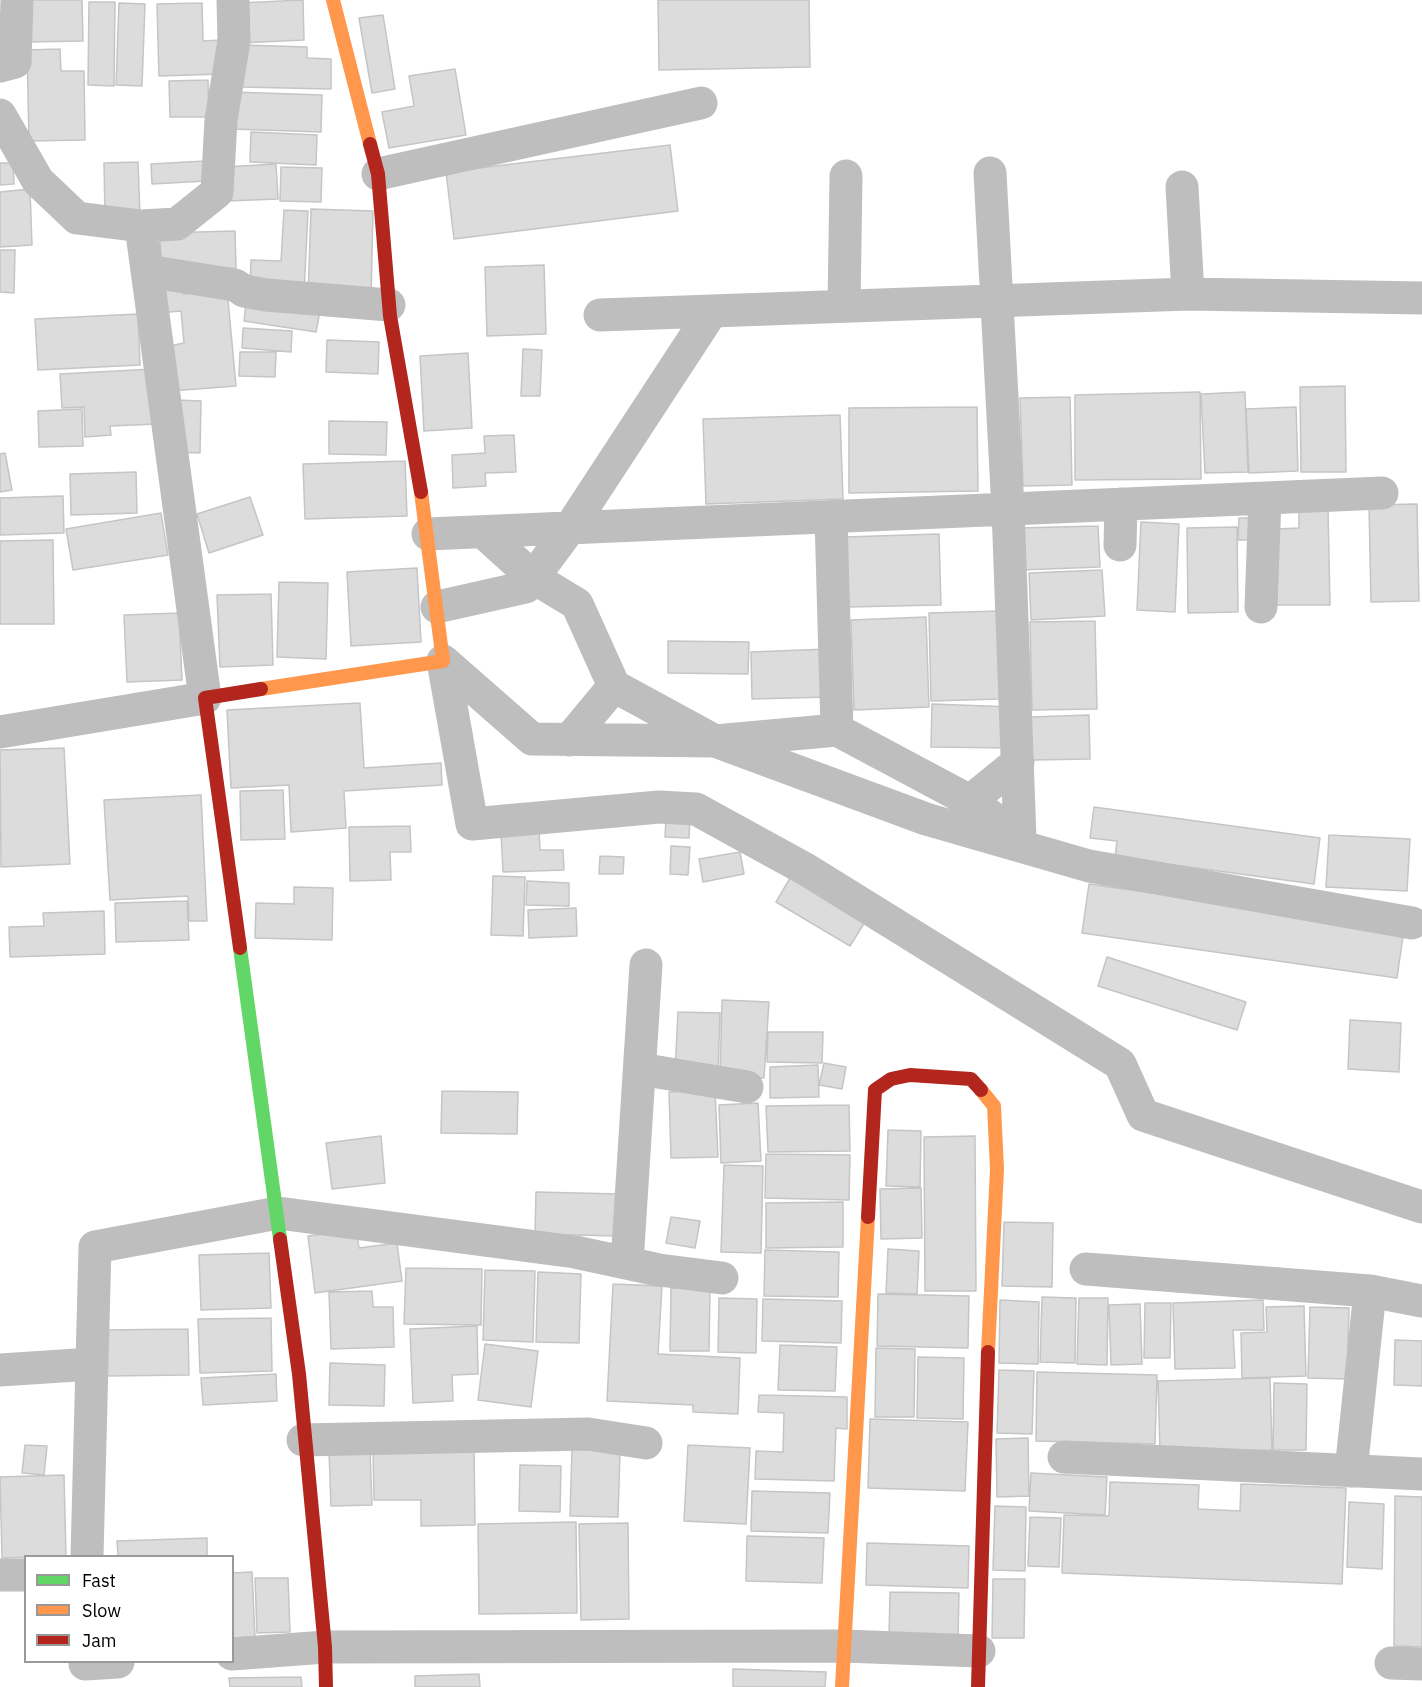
<!DOCTYPE html>
<style>
body{margin:0}
#map{position:relative;width:1422px;height:1687px;overflow:hidden;background:#fff;font-family:"IBM Plex Sans",sans-serif}
canvas{display:block}
.legend{position:absolute;left:24px;top:1555px;width:210px;height:108px;box-sizing:border-box;background:#fff;border:2px solid #999;margin:0;padding:8px 10px;list-style:none;font-size:18px;color:#000}
.legend li{display:flex;align-items:center;gap:12px;height:30px}
.legend b{width:30px;border:2px solid #999}
</style>
<div id="map">
<canvas width="1422" height="1687"></canvas>
<ul class="legend">
<li><b style="height:8px;background:#63d668"></b>Fast</li>
<li><b style="height:8px;background:#ff974d"></b>Slow</li>
<li><b style="height:8px;background:#b3261e"></b>Jam</li>
</ul>
</div>
<script>
const context = document.querySelector('canvas').getContext('2d');
context.lineJoin = 'round';
function paint(path, color) { context.fillStyle = color; context.fill(path, 'evenodd'); }
const poly = rows => new Path2D(rows.map(r => 'M' + r).join(''));
function strokePath(path, color, width, dash) { context.strokeStyle = color; context.lineWidth = width; context.lineCap = dash ? 'butt' : 'round'; context.setLineDash(dash || []); context.stroke(path); }
const building = poly([
 [26,0,82,0,83,41,27,42,26,0],
 [303,0,304,40,241,43,239,3,303,0],
 [658,0,809,0,810,67,659,70,658,0],
 [89,2,115,2,114,86,88,85,89,2],
 [119,3,145,4,142,86,116,85,119,3],
 [202,3,203,41,222,40,223,74,159,76,157,4,202,3],
 [383,15,395,89,372,93,359,18,383,15],
 [242,45,307,47,307,58,331,59,331,89,241,87,242,45],
 [60,49,61,71,84,71,85,140,29,141,27,50,60,49],
 [455,69,466,135,389,148,382,112,414,106,409,76,455,69],
 [208,80,209,117,170,117,169,81,208,80],
 [233,92,322,95,321,132,232,129,233,92],
 [251,132,317,135,316,165,250,162,251,132],
 [670,145,678,211,454,239,446,172,670,145],
 [205,161,206,181,152,184,151,164,205,161],
 [138,162,140,216,105,217,104,163,138,162],
 [0,163,13,163,14,184,0,185,0,163],
 [276,164,278,199,227,201,225,167,276,164],
 [281,167,322,168,321,202,280,201,281,167],
 [30,189,32,245,0,247,0,192,30,189],
 [311,209,373,211,371,300,308,298,311,209],
 [284,210,308,211,304,293,250,291,251,260,281,261,284,210],
 [235,231,236,268,161,271,160,233,235,231],
 [0,250,15,250,14,293,0,292,0,250],
 [544,265,546,334,487,336,485,267,544,265],
 [182,281,183,294,227,289,236,386,171,391,165,347,184,343,181,311,158,313,155,284,182,281],
 [247,294,321,305,316,332,244,321,247,294],
 [138,314,140,365,38,370,35,319,138,314],
 [243,328,292,331,291,352,242,348,243,328],
 [327,340,379,342,378,374,326,372,327,340],
 [523,349,542,350,540,396,521,396,523,349],
 [240,352,276,352,275,377,239,376,240,352],
 [468,353,472,428,424,431,420,356,468,353],
 [154,369,157,424,110,426,111,435,85,437,84,407,62,408,60,374,154,369],
 [1345,386,1346,472,1301,472,1300,387,1345,386],
 [1200,392,1201,479,1075,480,1075,395,1200,392],
 [1245,392,1248,472,1205,473,1201,394,1245,392],
 [1070,397,1072,485,1023,486,1020,398,1070,397],
 [176,400,201,401,200,453,175,452,176,400],
 [977,407,978,491,849,493,849,408,977,407],
 [1296,407,1298,471,1249,473,1246,409,1296,407],
 [82,409,83,446,39,447,38,411,82,409],
 [840,415,843,499,706,504,703,419,840,415],
 [329,421,387,422,386,455,329,454,329,421],
 [514,435,516,472,485,473,486,486,453,488,452,455,485,453,484,436,514,435],
 [5,453,12,490,0,492,0,454,5,453],
 [405,461,407,516,305,519,303,464,405,461],
 [136,472,137,513,71,515,70,474,136,472],
 [63,496,64,533,0,535,0,498,63,496],
 [250,497,263,535,209,553,197,514,250,497],
 [1417,504,1419,601,1371,602,1369,505,1417,504],
 [1328,509,1330,605,1277,605,1276,529,1299,528,1299,510,1328,509],
 [161,513,168,555,73,570,66,529,161,513],
 [1239,518,1255,518,1255,540,1238,540,1239,518],
 [1141,522,1179,524,1175,612,1137,610,1141,522],
 [1098,526,1100,567,1021,570,1019,528,1098,526],
 [1237,527,1238,612,1188,613,1187,528,1237,527],
 [939,534,941,605,847,607,846,537,939,534],
 [53,540,54,624,0,624,0,541,53,540],
 [417,568,421,642,351,646,347,572,417,568],
 [1102,570,1105,616,1031,620,1029,573,1102,570],
 [279,582,328,583,326,659,277,657,279,582],
 [271,594,273,665,220,667,217,595,271,594],
 [999,611,1000,699,931,701,929,613,999,611],
 [179,613,182,680,127,682,124,615,179,613],
 [926,617,929,707,854,710,851,620,926,617],
 [1095,621,1097,709,1032,710,1030,622,1095,621],
 [668,641,749,642,748,674,668,673,668,641],
 [828,649,830,697,752,699,751,652,828,649],
 [360,703,364,768,441,763,442,785,344,791,346,828,291,832,289,785,231,788,227,710,360,703],
 [932,704,1013,707,1012,748,931,747,932,704],
 [1089,715,1090,759,1032,760,1031,717,1089,715],
 [64,748,70,864,1,867,0,750,64,748],
 [283,790,285,839,241,840,240,791,283,790],
 [201,795,207,921,189,921,188,896,110,900,104,800,201,795],
 [1094,807,1320,838,1314,884,1115,857,1117,841,1090,838,1094,807],
 [666,819,690,819,689,838,665,837,666,819],
 [410,826,411,852,390,852,391,880,350,881,349,827,410,826],
 [539,831,540,850,563,850,564,870,503,872,501,833,539,831],
 [1329,835,1410,839,1407,891,1326,887,1329,835],
 [671,846,690,847,688,875,670,874,671,846],
 [740,852,744,874,703,882,699,859,740,852],
 [600,856,624,857,623,874,599,874,600,856],
 [793,873,868,917,850,946,776,902,793,873],
 [493,876,525,877,523,936,491,935,493,876],
 [527,881,569,883,569,906,526,905,527,881],
 [1089,884,1404,929,1397,978,1082,933,1089,884],
 [294,887,333,888,332,940,255,938,256,903,294,904,294,887],
 [187,901,189,940,116,942,115,903,187,901],
 [576,908,577,936,529,938,528,910,576,908],
 [104,911,105,954,10,957,9,927,44,926,43,913,104,911],
 [1107,957,1246,1002,1237,1030,1098,986,1107,957],
 [722,1000,769,1002,764,1078,720,1077,722,1000],
 [678,1012,720,1013,718,1074,675,1073,678,1012],
 [1350,1020,1401,1023,1399,1072,1348,1069,1350,1020],
 [768,1032,823,1032,822,1063,767,1062,768,1032],
 [824,1063,846,1067,842,1089,819,1085,824,1063],
 [818,1065,819,1097,770,1098,770,1067,818,1065],
 [715,1090,718,1157,671,1158,669,1092,715,1090],
 [442,1091,518,1092,517,1134,441,1133,442,1091],
 [758,1103,761,1161,721,1163,719,1105,758,1103],
 [849,1105,850,1151,768,1152,766,1106,849,1105],
 [888,1130,921,1131,920,1187,886,1186,888,1130],
 [381,1136,385,1183,332,1189,326,1143,381,1136],
 [975,1136,976,1291,925,1291,924,1137,975,1136],
 [766,1154,850,1155,849,1200,765,1198,766,1154],
 [724,1165,763,1166,761,1253,721,1252,724,1165],
 [921,1188,922,1238,881,1239,880,1189,921,1188],
 [536,1192,618,1194,616,1236,535,1234,536,1192],
 [843,1202,843,1247,766,1248,766,1203,843,1202],
 [671,1217,700,1221,695,1248,666,1243,671,1217],
 [1004,1222,1053,1223,1052,1287,1002,1286,1004,1222],
 [356,1229,359,1248,397,1243,402,1281,315,1293,308,1236,356,1229],
 [888,1249,919,1251,917,1294,886,1293,888,1249],
 [765,1250,839,1252,838,1297,764,1296,765,1250],
 [269,1253,271,1308,201,1310,199,1255,269,1253],
 [406,1268,482,1269,481,1325,404,1324,406,1268],
 [485,1270,535,1271,533,1342,483,1340,485,1270],
 [538,1272,581,1274,579,1343,536,1342,538,1272],
 [613,1284,662,1286,658,1354,740,1358,738,1414,693,1412,693,1405,607,1401,613,1284],
 [671,1288,710,1289,709,1351,670,1351,671,1288],
 [372,1291,373,1307,393,1307,394,1347,331,1349,329,1292,372,1291],
 [878,1294,969,1296,968,1348,877,1346,878,1294],
 [1042,1297,1076,1298,1075,1363,1040,1362,1042,1297],
 [719,1298,757,1299,756,1353,718,1352,719,1298],
 [1079,1298,1108,1298,1107,1365,1077,1364,1079,1298],
 [763,1299,842,1301,841,1343,762,1341,763,1299],
 [1000,1300,1039,1302,1038,1364,999,1363,1000,1300],
 [1263,1300,1264,1330,1233,1330,1235,1368,1175,1369,1173,1303,1263,1300],
 [1145,1303,1171,1303,1170,1358,1144,1358,1145,1303],
 [1140,1304,1142,1364,1111,1365,1109,1305,1140,1304],
 [1304,1306,1306,1376,1242,1378,1241,1333,1267,1332,1266,1307,1304,1306],
 [1310,1307,1349,1308,1347,1379,1308,1378,1310,1307],
 [271,1318,272,1371,200,1373,198,1319,271,1318],
 [477,1326,478,1374,452,1375,453,1401,413,1403,410,1329,477,1326],
 [188,1329,189,1375,106,1376,105,1330,188,1329],
 [1395,1340,1422,1341,1422,1386,1394,1385,1395,1340],
 [485,1344,538,1351,531,1407,478,1400,485,1344],
 [780,1345,837,1347,835,1391,778,1390,780,1345],
 [876,1348,915,1349,914,1417,875,1417,876,1348],
 [918,1357,964,1358,963,1419,917,1418,918,1357],
 [330,1363,385,1365,384,1406,329,1405,330,1363],
 [999,1370,1034,1371,1032,1434,997,1433,999,1370],
 [1037,1372,1157,1375,1155,1444,1036,1441,1037,1372],
 [276,1374,277,1401,203,1405,201,1378,276,1374],
 [1270,1378,1272,1450,1160,1452,1158,1381,1270,1378],
 [1274,1383,1307,1384,1306,1450,1273,1450,1274,1383],
 [759,1395,847,1397,847,1429,836,1428,834,1481,755,1479,756,1451,783,1452,784,1413,758,1412,759,1395],
 [870,1419,968,1422,965,1491,868,1488,870,1419],
 [1028,1438,1029,1496,997,1497,996,1439,1028,1438],
 [25,1445,47,1446,44,1475,22,1473,25,1445],
 [688,1445,750,1448,746,1524,684,1521,688,1445],
 [474,1447,475,1525,421,1526,421,1500,374,1500,373,1448,474,1447],
 [572,1449,620,1451,618,1517,570,1516,572,1449],
 [370,1450,372,1505,331,1506,329,1451,370,1450],
 [520,1465,561,1466,560,1512,519,1511,520,1465],
 [1031,1473,1107,1477,1105,1515,1029,1511,1031,1473],
 [64,1475,66,1556,2,1558,0,1477,64,1475],
 [1110,1482,1199,1485,1198,1509,1240,1511,1241,1484,1346,1488,1342,1584,1062,1573,1064,1515,1109,1516,1110,1482],
 [752,1491,830,1493,828,1533,751,1531,752,1491],
 [1395,1496,1422,1497,1422,1647,1394,1646,1395,1496],
 [1349,1502,1384,1504,1382,1569,1347,1567,1349,1502],
 [995,1506,1026,1507,1025,1571,993,1570,995,1506],
 [1030,1517,1061,1518,1059,1567,1028,1566,1030,1517],
 [576,1522,577,1613,479,1614,478,1524,576,1522],
 [628,1523,629,1619,581,1620,579,1524,628,1523],
 [747,1536,824,1538,822,1583,746,1581,747,1536],
 [207,1538,207,1556,118,1556,117,1541,207,1538],
 [867,1543,969,1546,968,1588,866,1585,867,1543],
 [252,1572,255,1637,232,1638,232,1573,252,1572],
 [255,1578,288,1578,290,1632,257,1633,255,1578],
 [993,1579,1025,1579,1024,1638,992,1638,993,1579],
 [890,1592,959,1593,958,1637,889,1636,890,1592],
 [733,1669,826,1672,825,1687,733,1687,733,1669],
 [479,1674,480,1687,415,1687,415,1676,479,1674],
 [301,1677,302,1687,230,1687,229,1678,301,1677]
]);
paint(building, '#dcdcdc');
strokePath(building, '#c5c5c5', 1.5);
strokePath(poly([
 [0,66,15,62,17,0],
 [0,115,38,181,77,218,141,226,177,224,217,192,221,120,234,41,233,0],
 [990,173,1008,509,1020,838],
 [378,174,701,103],
 [1182,187,1188,294],
 [147,271,235,285,244,291,266,295,389,305],
 [844,306,846,176],
 [600,315,1188,294,1422,298],
 [831,517,837,730],
 [483,532,534,578,577,604,614,686,569,740],
 [428,534,1382,493],
 [1120,545,1121,504],
 [437,607,526,587,570,528,712,311],
 [1261,607,1265,498],
 [443,661,472,824,659,807,696,809,807,870,1120,1064,1143,1115,1422,1207],
 [443,661,532,739,715,741,926,819,1089,866,1412,923],
 [614,686,715,741,837,730,970,801,1020,838],
 [0,732,205,698,141,226],
 [966,821,970,801,1018,762],
 [640,1069,747,1087],
 [627,1263,646,965],
 [1086,1269,1370,1291,1422,1301],
 [0,1370,92,1364],
 [303,1440,588,1434,646,1443],
 [1064,1457,1422,1474],
 [1351,1471,1370,1291],
 [87,1556,95,1247,278,1213,575,1252,659,1270,722,1278],
 [0,1575,26,1575],
 [232,1654,325,1647,843,1646,979,1651],
 [1391,1663,1422,1664],
 [85,1664,118,1662]
]), '#bebebe', 33);
strokePath(poly([
 [240,948,280,1239]
]), '#63d668', 14);
strokePath(poly([
 [333,0,370,144],
 [261,689,443,661,421,492],
 [981,1090,994,1106,997,1169,988,1352],
 [842,1687,868,1217]
]), '#ff974d', 14);
strokePath(poly([
 [370,144,378,174,390,316,421,492],
 [240,948,205,698,261,689],
 [868,1217,875,1090,891,1079,910,1075,971,1079,981,1090],
 [280,1239,299,1374,325,1647,326,1687],
 [978,1687,988,1352]
]), '#b3261e', 14);
</script>
